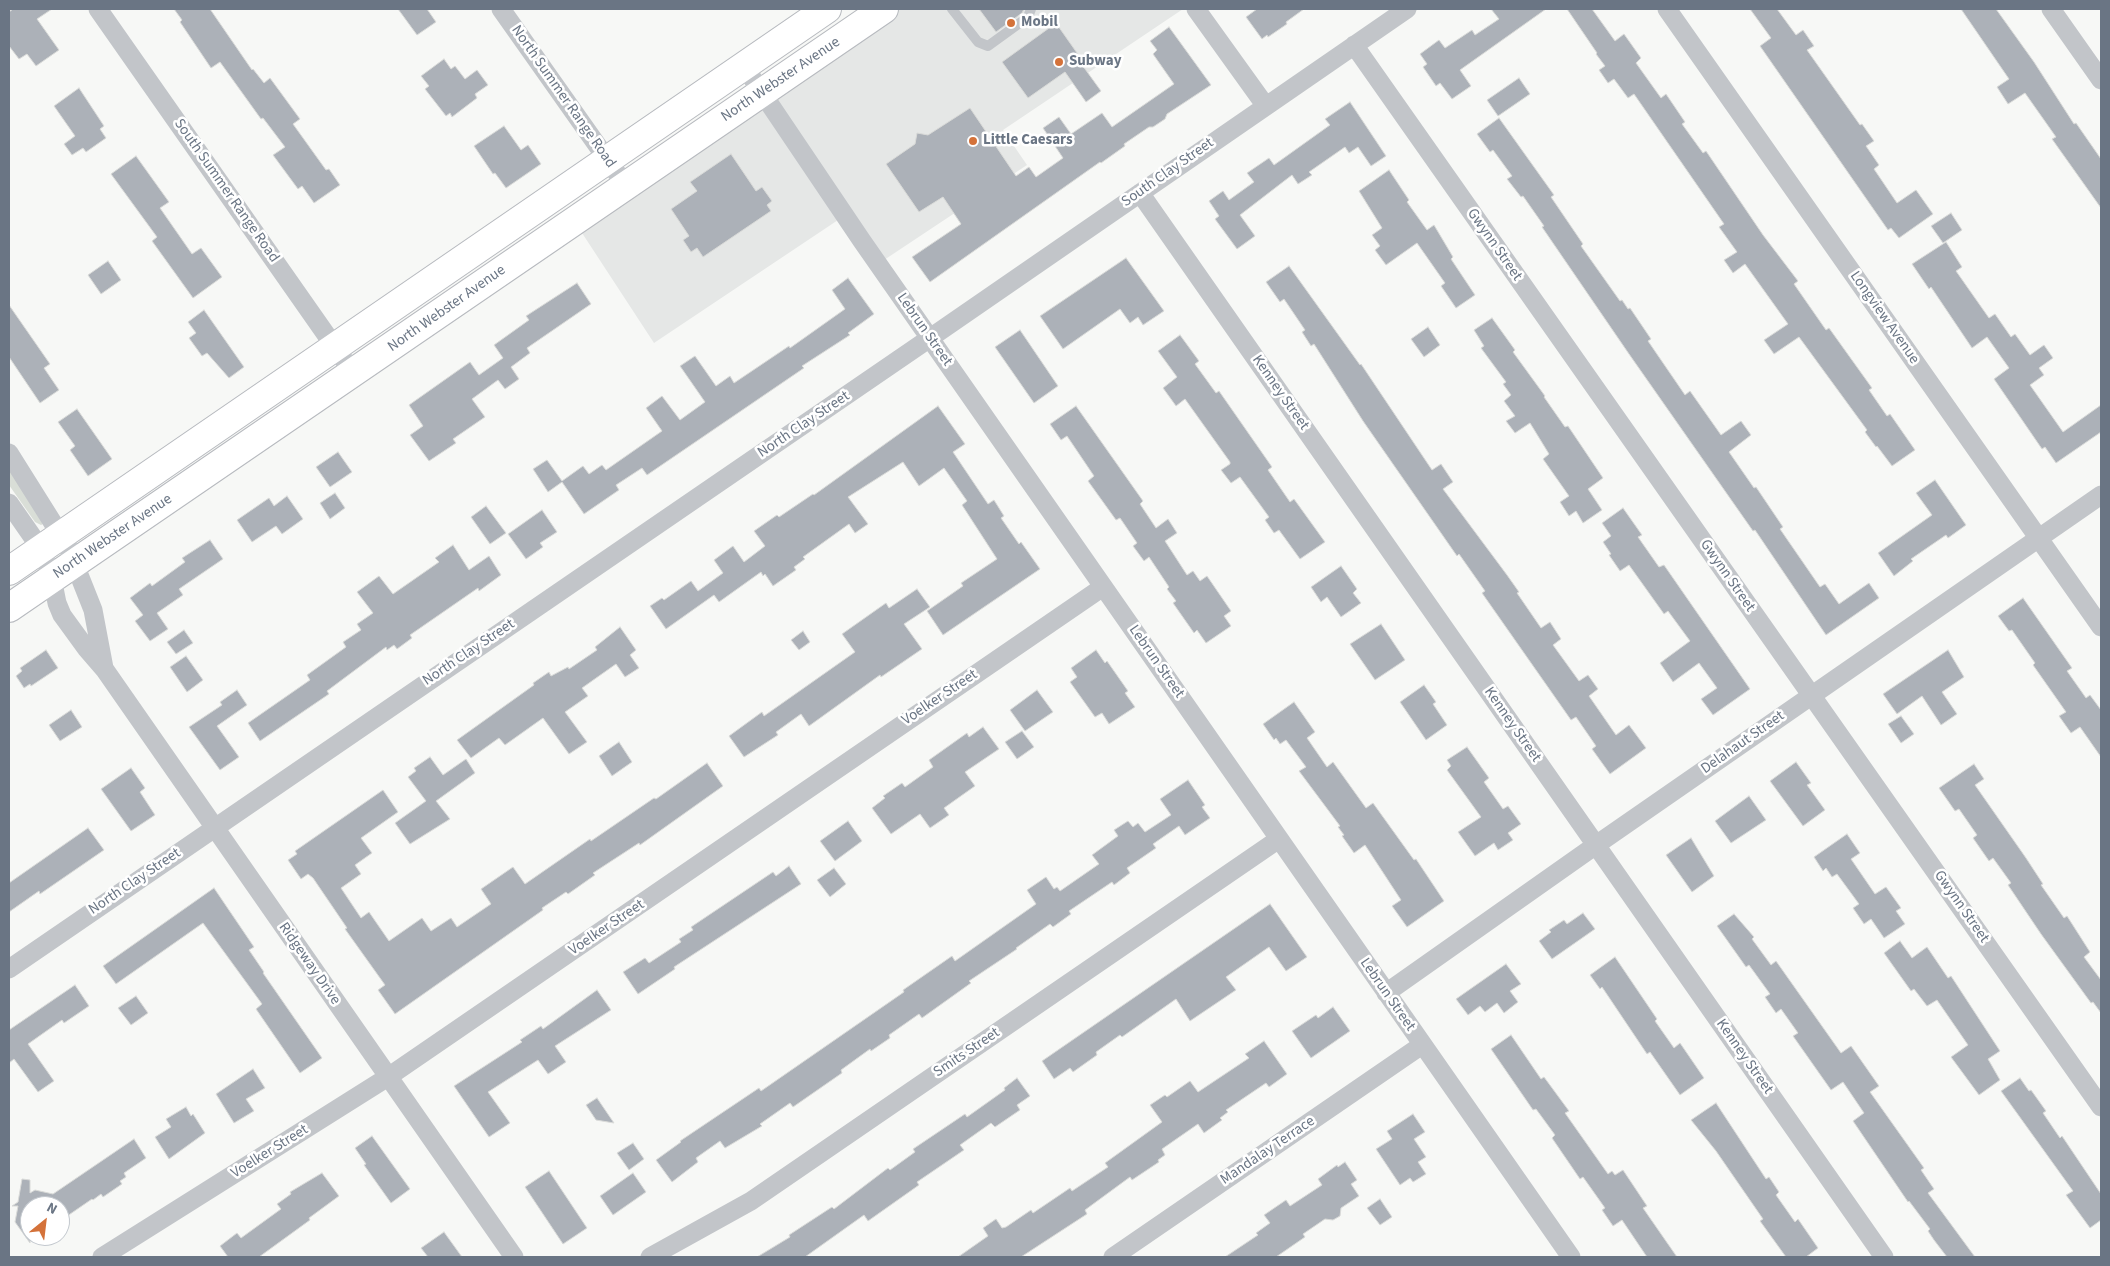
<!DOCTYPE html>
<style>
body{margin:0}
#map{position:relative;width:2110px;height:1266px;overflow:hidden;background:#f7f8f6;font-family:"Source Sans 3",sans-serif}
canvas{display:block}
.frame{position:absolute;inset:0;border:10px solid #6a7584;pointer-events:none}
.north{position:absolute;left:20px;top:1196px;width:50px;height:50px;box-sizing:border-box;background:#fff;border:1px solid #c3c8ce;border-radius:50%;rotate:29deg;font-size:14px;font-weight:700;line-height:20px;text-align:center;color:#6a7584}
.north::after{content:'';display:block;margin:auto;width:18px;height:22px;background:#d4723a;clip-path:polygon(50% 0,100% 100%,50% 72%,0 100%)}
</style>
<div id="map">
<canvas width="2110" height="1266"></canvas>
<div class="frame"></div>
<div class="north">N</div>
</div>
<script>
const context = document.querySelector('canvas').getContext('2d');
context.lineJoin = 'round';
function paint(path, color) { context.fillStyle = color; context.fill(path, 'evenodd'); }
const poly = rows => new Path2D(rows.map(r => 'M' + r).join(''));
function strokePath(path, color, width, dash) { context.strokeStyle = color; context.lineWidth = width; context.lineCap = dash ? 'butt' : 'round'; context.setLineDash(dash || []); context.stroke(path); }
function write(font, color, halo, rows, align = 'center') {
  context.font = font + ' "Source Sans 3",sans-serif'; context.lineWidth = 5; context.setLineDash([]); context.textBaseline = 'middle'; context.strokeStyle = halo; context.fillStyle = color; for (const [text, x, y, turn = 0] of rows) {
    context.save(); context.translate(x, y); context.rotate((+turn || 0) * Math.PI / 180); context.textAlign = isNaN(turn) ? turn : align; if (halo) context.strokeText(text, 0, 0); context.fillText(text, 0, 0); context.restore();
  }
}
paint(poly([
 [861,9,1183,9,1003,130,1027,165,878,264,844,216,654,343,567,210]
]), '#e5e7e6');
paint(poly([
 [9,469,43,524,41,525,35,522,9,485]
]), '#d9ded7');
const building = poly([
 [13,9,52,9,37,19,59,50,36,66,27,54,19,59,9,46,9,12,13,9],
 [174,9,210,9,252,70,253,69,264,83,270,78,300,119,293,124,326,170,329,169,340,185,314,203,302,186,298,189,273,155,285,147,263,118,261,119,220,62,211,68,180,22,182,20,174,9],
 [398,9,427,9,436,22,417,35,398,9],
 [979,9,1024,9,1022,13,996,32,979,9],
 [1257,9,1304,9,1286,22,1287,24,1268,37,1267,35,1262,39,1246,17,1257,9],
 [1491,9,1546,9,1460,70,1471,86,1452,99,1440,83,1436,86,1423,67,1427,64,1420,54,1439,40,1445,48,1472,30,1475,35,1499,19,1491,9],
 [1567,9,1592,9,1615,41,1624,34,1641,58,1636,63,1661,98,1666,94,1685,122,1682,124,1703,153,1706,151,1763,235,1798,281,1794,284,1826,330,1829,328,1872,388,1869,390,1887,416,1890,414,1915,450,1892,466,1877,446,1876,447,1865,432,1867,430,1799,337,1774,354,1764,340,1788,324,1745,264,1733,273,1724,260,1737,252,1719,227,1724,224,1634,94,1628,98,1614,79,1608,83,1599,70,1605,66,1596,54,1597,53,1567,9],
 [1750,9,1777,9,1796,35,1803,30,1814,46,1807,50,1860,125,1862,124,1874,141,1866,146,1879,165,1874,169,1897,203,1916,190,1933,214,1899,238,1891,228,1888,230,1760,46,1771,38,1750,9],
 [1961,9,1996,9,2034,62,2074,124,2076,123,2101,159,2101,208,2052,139,2056,137,2025,93,2008,104,1997,87,2009,79,1961,9],
 [1056,23,1082,60,1080,62,1101,91,1086,102,1065,72,1028,98,1002,62,1056,23],
 [1169,27,1211,85,1167,114,1165,119,1153,127,1149,127,1124,144,1125,146,1101,163,1100,162,930,282,912,257,961,224,943,197,919,212,886,164,915,144,917,133,928,135,970,108,1016,176,1029,167,1036,177,1063,158,1043,128,1059,117,1071,134,1102,113,1112,127,1174,84,1153,54,1157,50,1150,41,1169,27],
 [444,59,451,69,455,66,465,79,477,70,488,85,475,94,477,98,452,117,450,113,446,116,425,89,429,86,421,76,444,59],
 [1519,78,1530,94,1498,116,1487,100,1519,78],
 [79,88,104,126,100,129,106,138,86,152,83,148,72,155,64,144,75,136,54,106,79,88],
 [1350,102,1386,156,1371,166,1358,147,1349,153,1345,147,1309,172,1312,175,1298,184,1292,175,1240,215,1255,236,1237,249,1215,219,1219,216,1209,201,1223,191,1229,200,1254,182,1247,173,1269,158,1274,165,1330,125,1325,119,1350,102],
 [1499,118,1554,195,1551,197,1583,244,1581,246,1620,301,1622,300,1628,309,1630,308,1651,339,1648,341,1685,395,1690,391,1721,435,1741,421,1751,435,1729,452,1754,488,1756,487,1783,527,1780,529,1820,587,1825,584,1839,604,1869,583,1879,598,1826,635,1755,530,1753,531,1629,354,1542,227,1544,226,1523,196,1521,197,1507,179,1512,176,1493,150,1490,152,1477,134,1499,118],
 [504,126,521,150,528,145,541,164,506,188,495,173,493,174,474,146,504,126],
 [731,154,756,191,762,187,772,201,767,205,771,211,703,257,697,248,691,252,683,240,689,236,671,209,697,191,690,182,731,154],
 [136,156,169,202,160,208,192,254,201,248,222,277,193,298,152,241,157,237,111,174,136,156],
 [1389,170,1409,200,1407,202,1427,230,1434,225,1453,257,1451,259,1475,295,1456,308,1441,286,1445,283,1417,243,1386,265,1375,250,1380,246,1372,235,1382,228,1359,191,1389,170],
 [1951,213,1962,230,1943,243,1931,226,1951,213],
 [1946,242,1962,267,1956,271,1989,318,1995,314,2011,337,2015,334,2030,355,2044,345,2053,358,2039,368,2044,375,2030,385,2063,432,2101,405,2101,432,2056,463,2045,447,2042,449,1994,379,2009,368,1987,337,1972,348,1931,287,1929,289,1912,264,1946,242],
 [1126,258,1164,311,1143,325,1138,317,1130,323,1120,309,1063,349,1040,316,1126,258],
 [108,261,121,280,101,294,88,275,108,261],
 [1289,266,1360,365,1361,364,1432,470,1441,464,1453,482,1443,489,1507,575,1519,592,1517,593,1541,628,1550,622,1561,639,1553,645,1579,681,1588,675,1598,689,1589,696,1616,735,1629,725,1646,748,1610,774,1592,749,1596,746,1576,717,1571,720,1482,593,1485,591,1459,554,1457,556,1363,421,1314,344,1311,346,1302,332,1305,330,1284,299,1280,302,1266,282,1289,266],
 [848,278,874,314,848,333,850,335,802,366,804,368,647,475,642,468,616,485,619,490,584,514,562,482,548,492,533,469,547,460,562,481,583,466,589,474,602,465,606,470,662,431,646,408,662,396,680,420,705,402,680,366,695,356,716,386,730,376,734,383,789,346,790,348,845,309,832,290,848,278],
 [577,283,591,304,527,348,530,353,511,367,519,379,505,389,498,380,472,399,485,417,453,439,456,443,429,461,410,435,423,426,409,405,470,362,479,375,503,358,494,345,529,320,526,316,577,283],
 [9,305,50,364,44,368,59,390,40,403,9,357,9,305],
 [204,310,244,367,229,378,207,353,202,356,189,338,196,333,188,322,204,310],
 [1492,318,1515,350,1513,352,1545,396,1544,397,1565,427,1568,426,1603,478,1588,489,1602,510,1583,523,1576,511,1569,516,1560,502,1569,496,1543,459,1549,454,1530,423,1515,433,1506,421,1515,416,1504,401,1511,395,1503,384,1506,382,1481,348,1484,346,1474,330,1492,318],
 [1428,327,1440,345,1424,357,1411,339,1428,327],
 [1020,330,1058,386,1034,403,995,347,1020,330],
 [1180,335,1199,361,1195,364,1216,393,1219,391,1272,467,1268,470,1290,502,1294,499,1325,542,1300,559,1279,530,1274,533,1265,520,1269,517,1240,477,1231,483,1221,470,1230,464,1230,462,1185,399,1176,406,1163,388,1177,377,1158,351,1180,335],
 [938,406,965,444,953,452,988,504,994,500,1004,516,1001,518,1019,544,1021,542,1040,569,943,635,927,611,963,586,961,583,997,559,962,505,967,501,944,468,919,486,903,462,848,497,868,524,855,533,849,524,803,557,805,559,794,567,796,570,773,586,765,574,763,576,761,572,719,602,714,595,666,629,650,606,662,598,664,600,691,581,698,591,723,573,714,560,733,546,744,562,765,546,754,531,777,515,779,517,813,494,814,495,938,406],
 [1076,406,1143,501,1140,504,1156,528,1168,519,1177,533,1165,541,1187,575,1193,571,1200,581,1207,576,1231,611,1224,616,1231,626,1206,643,1197,630,1194,633,1173,603,1176,601,1167,589,1169,587,1149,557,1144,561,1133,546,1137,543,1120,518,1116,520,1088,481,1094,476,1067,436,1061,440,1050,424,1076,406],
 [77,409,112,459,88,476,70,450,75,446,58,422,77,409],
 [338,452,352,472,330,487,316,467,338,452],
 [1935,480,1966,525,1948,538,1946,535,1911,559,1913,561,1894,576,1878,553,1932,515,1916,493,1935,480],
 [335,493,345,508,330,519,320,503,335,493],
 [287,496,303,519,282,534,276,526,252,542,237,520,269,498,274,506,287,496],
 [486,506,506,533,490,544,471,517,486,506],
 [1623,508,1642,535,1638,537,1659,567,1664,565,1750,689,1713,715,1701,699,1717,688,1699,663,1673,682,1660,663,1690,641,1668,611,1664,614,1629,565,1620,571,1609,555,1611,554,1603,542,1611,536,1602,523,1623,508],
 [542,510,557,532,540,543,543,547,526,559,508,534,542,510],
 [210,540,223,559,179,589,183,595,157,613,168,629,150,641,135,621,143,615,130,598,150,583,152,586,185,562,182,558,210,540],
 [453,545,469,570,489,556,501,575,479,591,478,588,410,635,412,638,397,649,394,645,387,650,386,647,327,691,329,694,260,741,248,723,310,680,307,675,346,647,343,642,361,630,357,624,373,613,357,592,379,576,393,594,439,562,435,558,453,545],
 [1341,566,1357,589,1353,593,1361,603,1341,617,1327,597,1321,602,1311,587,1341,566],
 [917,589,930,607,904,624,922,649,881,677,880,675,809,726,801,714,776,732,778,735,744,757,729,736,762,712,764,716,855,652,842,634,886,603,889,608,917,589],
 [2023,598,2072,668,2067,671,2086,698,2090,695,2101,710,2101,757,2080,727,2071,733,2059,716,2066,712,2033,665,2035,663,2012,630,2009,631,1998,616,2023,598],
 [1381,624,1405,660,1375,680,1350,644,1381,624],
 [620,627,636,650,630,655,639,668,625,677,616,664,582,688,588,696,565,712,587,742,569,754,543,718,505,745,499,738,471,758,457,740,534,685,533,683,549,672,551,676,568,667,569,669,597,650,595,647,620,627],
 [184,630,193,643,176,654,167,642,184,630],
 [803,631,810,642,799,650,791,640,803,631],
 [46,650,58,668,31,686,30,684,24,688,16,676,22,671,20,668,46,650],
 [1096,650,1105,663,1107,661,1128,691,1125,693,1135,707,1109,724,1102,713,1095,717,1070,682,1077,677,1071,668,1096,650],
 [1948,650,1964,677,1942,692,1957,714,1941,725,1922,696,1897,714,1883,694,1948,650],
 [186,656,203,680,187,692,170,667,186,656],
 [1424,685,1436,702,1433,704,1447,725,1426,740,1400,702,1424,685],
 [237,690,247,705,217,726,239,757,220,770,189,727,222,705,220,702,237,690],
 [1037,690,1053,712,1025,731,1010,710,1037,690],
 [1294,702,1315,732,1307,738,1327,767,1333,762,1366,808,1373,803,1414,860,1416,859,1444,901,1407,927,1392,906,1401,900,1365,845,1354,853,1342,836,1344,835,1338,827,1340,826,1299,771,1306,767,1286,740,1280,744,1276,738,1274,740,1263,724,1294,702],
 [71,710,82,727,60,741,49,725,71,710],
 [1901,716,1914,734,1901,743,1888,724,1901,716],
 [983,727,999,749,965,772,975,786,944,808,949,815,930,828,920,814,891,834,872,808,885,798,883,796,902,783,905,787,933,767,929,760,967,733,969,737,983,727],
 [1022,731,1034,747,1017,759,1005,742,1022,731],
 [619,742,632,762,612,776,599,756,619,742],
 [1467,747,1489,778,1484,782,1503,809,1508,806,1521,824,1508,833,1513,840,1498,850,1494,843,1475,856,1458,832,1481,817,1447,770,1451,766,1447,760,1467,747],
 [430,757,443,775,466,759,475,773,436,801,450,819,410,844,395,823,426,801,408,777,416,771,414,768,430,757],
 [1796,762,1811,783,1807,785,1825,810,1803,826,1770,781,1796,762],
 [707,763,723,786,640,845,639,843,593,873,595,875,568,894,566,892,542,908,543,910,395,1014,378,990,385,985,345,929,347,928,313,878,308,874,301,879,288,860,297,854,295,851,383,790,398,812,361,838,372,853,355,865,361,874,341,888,361,918,369,912,389,941,422,918,431,931,451,918,457,927,491,904,481,889,513,867,525,884,590,839,591,841,654,798,656,799,707,763],
 [1974,764,1984,779,1975,785,2026,858,2043,884,2041,885,2064,918,2067,916,2090,952,2084,957,2101,980,2101,1013,2093,1002,2091,1003,2041,934,2008,885,2011,883,1993,858,1989,861,1973,838,1977,835,1959,809,1955,811,1939,788,1974,764],
 [131,768,145,788,140,792,155,815,131,831,101,789,131,768],
 [1188,780,1205,805,1202,807,1210,818,1185,835,1179,826,1153,844,1156,848,1127,868,1130,873,1114,885,1112,882,1069,911,1071,914,1053,927,1050,924,1016,948,1017,949,969,981,971,983,922,1018,919,1014,889,1035,890,1038,871,1051,870,1049,841,1070,842,1073,793,1107,790,1103,760,1124,762,1126,725,1148,720,1141,696,1158,698,1162,672,1182,656,1160,681,1142,680,1141,759,1088,761,1091,904,992,903,990,952,956,955,961,1036,904,1027,890,1046,877,1054,889,1057,887,1060,891,1099,864,1092,855,1118,836,1114,830,1128,821,1133,827,1138,823,1145,832,1171,815,1160,799,1188,780],
 [1749,796,1766,820,1731,843,1715,821,1749,796],
 [848,821,862,841,835,861,820,841,848,821],
 [88,828,104,850,40,894,39,891,9,912,9,883,88,828],
 [1847,834,1860,853,1851,859,1875,894,1886,887,1901,908,1896,911,1905,924,1884,938,1871,919,1864,924,1853,908,1859,904,1837,874,1832,877,1826,868,1823,871,1814,857,1847,834],
 [1691,838,1714,876,1692,892,1666,855,1691,838],
 [789,866,801,884,674,967,675,969,638,994,623,972,645,958,649,963,681,942,679,939,693,930,691,927,773,872,776,876,789,866],
 [834,868,846,884,830,897,817,880,834,868],
 [214,888,254,947,249,950,264,972,263,973,322,1058,300,1073,256,1009,262,1004,203,923,116,984,103,966,214,888],
 [1270,904,1307,957,1286,971,1269,947,1226,977,1236,990,1190,1021,1176,999,1122,1037,1120,1035,1096,1052,1097,1055,1073,1072,1070,1068,1054,1079,1042,1061,1270,904],
 [1583,913,1595,929,1552,959,1539,941,1551,932,1549,930,1564,920,1567,924,1583,913],
 [1734,914,1754,937,1752,939,1771,965,1776,961,1841,1053,1851,1046,1879,1086,1870,1092,1924,1168,1921,1170,1934,1189,1928,1193,1975,1257,1947,1257,1934,1240,1928,1231,1930,1229,1909,1201,1908,1202,1853,1121,1864,1113,1843,1082,1831,1090,1793,1036,1798,1033,1781,1009,1776,1013,1765,997,1770,994,1749,965,1746,967,1717,926,1734,914],
 [1900,941,1912,958,1927,947,1948,978,1951,976,2000,1051,1988,1059,2000,1080,1979,1095,1951,1057,1968,1045,1937,1000,1927,1006,1914,989,1911,991,1884,953,1900,941],
 [1615,957,1657,1019,1655,1021,1674,1048,1680,1043,1704,1078,1680,1095,1650,1052,1647,1054,1602,987,1600,989,1590,975,1615,957],
 [1506,964,1521,984,1510,991,1518,1002,1504,1013,1497,1003,1485,1012,1480,1006,1468,1015,1456,999,1506,964],
 [75,985,89,1006,64,1023,62,1020,28,1044,54,1081,38,1092,14,1059,9,1063,9,1030,75,985],
 [597,990,611,1010,555,1046,566,1062,548,1074,538,1060,488,1092,510,1123,489,1137,454,1086,522,1042,520,1040,541,1026,543,1029,597,990],
 [136,996,148,1013,131,1025,118,1008,136,996],
 [1333,1007,1350,1031,1311,1058,1292,1031,1316,1015,1318,1018,1333,1007],
 [1511,1035,1541,1079,1544,1077,1569,1111,1565,1113,1608,1174,1612,1171,1615,1175,1623,1170,1647,1206,1643,1208,1677,1257,1647,1257,1622,1220,1613,1226,1602,1210,1605,1208,1583,1177,1580,1179,1552,1138,1555,1135,1536,1109,1533,1110,1491,1049,1511,1035],
 [1264,1041,1287,1074,1269,1087,1266,1083,1226,1110,1228,1112,1220,1118,1222,1120,1204,1133,1198,1124,1162,1149,1165,1155,1158,1160,1159,1162,1132,1180,1130,1177,1085,1210,1087,1214,1021,1257,958,1257,988,1236,983,1228,996,1219,1002,1228,1006,1227,1031,1210,1033,1213,1070,1188,1072,1191,1108,1167,1105,1163,1162,1122,1150,1105,1165,1095,1167,1097,1190,1081,1198,1092,1249,1058,1245,1054,1264,1041],
 [253,1069,265,1088,246,1099,254,1111,234,1123,216,1094,253,1069],
 [1017,1078,1030,1096,1017,1105,1020,1110,995,1127,991,1123,960,1145,964,1150,917,1182,919,1185,868,1221,864,1215,805,1257,757,1257,790,1237,789,1235,832,1207,834,1209,888,1168,890,1170,915,1152,913,1149,965,1114,967,1117,1005,1090,1004,1088,1017,1078],
 [2020,1078,2029,1091,2031,1090,2046,1111,2043,1113,2060,1138,2062,1136,2101,1194,2101,1220,2090,1228,2066,1195,2073,1191,2001,1091,2020,1078],
 [597,1098,614,1123,596,1120,586,1105,597,1098],
 [1716,1103,1766,1179,1769,1177,1779,1192,1776,1195,1795,1222,1798,1219,1818,1248,1806,1257,1786,1257,1760,1221,1763,1219,1716,1151,1691,1120,1716,1103],
 [186,1107,191,1116,193,1114,205,1133,169,1159,155,1137,171,1127,166,1119,186,1107],
 [1413,1114,1425,1132,1414,1139,1426,1157,1418,1162,1426,1174,1413,1182,1410,1178,1400,1185,1376,1149,1392,1139,1387,1131,1413,1114],
 [372,1136,410,1189,391,1203,364,1165,366,1164,355,1148,372,1136],
 [134,1139,146,1158,124,1173,126,1177,120,1181,122,1184,103,1197,101,1194,93,1200,92,1199,60,1221,60,1206,30,1206,30,1243,15,1222,18,1206,12,1206,18,1202,22,1179,30,1180,30,1193,35,1190,53,1194,134,1139],
 [633,1143,644,1159,629,1170,617,1153,633,1143],
 [1345,1162,1357,1180,1351,1184,1359,1196,1341,1208,1340,1216,1333,1220,1325,1219,1303,1234,1305,1237,1276,1257,1225,1257,1258,1235,1256,1233,1270,1223,1264,1215,1286,1200,1290,1206,1322,1185,1318,1179,1337,1165,1338,1167,1345,1162],
 [549,1171,587,1228,563,1244,525,1187,549,1171],
 [322,1173,339,1196,309,1218,310,1220,259,1257,228,1257,220,1246,237,1233,241,1238,281,1209,277,1204,291,1194,290,1192,322,1173],
 [633,1173,646,1192,613,1215,600,1196,633,1173],
 [1380,1199,1392,1217,1380,1225,1367,1208,1380,1199],
 [444,1232,462,1257,428,1257,421,1248,444,1232]
]);
paint(building, '#acb1b8');
strokePath(building, '#d9dad8', 1);
const secondary = poly([
 [9,571,827,9],
 [9,608,884,9]
]);
strokePath(secondary, '#b7babf', 30);
strokePath(poly([
 [952,9,978,42,988,46,1028,17,1031,9]
]), '#c2c5c9', 10);
strokePath(poly([
 [98,9,353,373],
 [501,9,626,186],
 [1196,9,1265,105],
 [1667,9,2101,627],
 [2051,9,2101,80],
 [1354,45,2101,1107],
 [744,66,862,241,1571,1257],
 [1140,193,1884,1257],
 [9,453,68,547,93,610,104,668],
 [9,503,41,549,52,578,57,603,62,615,86,648,105,670,514,1257],
 [9,969,930,338,1407,9],
 [1386,993,1596,845,2101,495],
 [102,1257,388,1077,1103,587],
 [650,1257,751,1201,1279,839],
 [1113,1257,1422,1045]
]), '#c2c5c9', 19);
strokePath(secondary, '#fff', 28);
for (const [x, y, r, color] of [
 [1011,23,5,"#d4723a"],
 [1059,62,5,"#d4723a"],
 [973,141,5,"#d4723a"]
]) { const dot = new Path2D(); dot.arc(x, y, r, 0, 2 * Math.PI); context.fillStyle = color; context.fill(dot); strokePath(dot, '#fff', 2); }
write('bold 15px', '#6a7584', '#fff', [
 ["Mobil",1021,23],
 ["Subway",1069,62],
 ["Little Caesars",983,141]
], 'left');
write('15px', '#6a7584', '#fff', [
 ["North Webster Avenue",781,80,-34],
 ["North Summer Range Road",563,97,55],
 ["South Clay Street",1168,173,-35],
 ["South Summer Range Road",226,191,55],
 ["Gwynn Street",1494,245,55],
 ["North Webster Avenue",447,309,-35],
 ["Longview Avenue",1884,318,55],
 ["Lebrun Street",924,330,55],
 ["Kenney Street",1280,393,55],
 ["North Clay Street",804,425,-34],
 ["North Webster Avenue",113,537,-34],
 ["Gwynn Street",1727,576,55],
 ["North Clay Street",469,653,-34],
 ["Lebrun Street",1156,662,55],
 ["Voelker Street",940,698,-34],
 ["Kenney Street",1512,725,55],
 ["Delahaut Street",1743,743,-35],
 ["North Clay Street",135,882,-34],
 ["Gwynn Street",1961,907,55],
 ["Voelker Street",607,928,-34],
 ["Ridgeway Drive",309,964,55],
 ["Lebrun Street",1387,995,55],
 ["Smits Street",967,1053,-34],
 ["Kenney Street",1744,1057,55],
 ["Mandalay Terrace",1268,1151,-34],
 ["Voelker Street",270,1152,-32]
]);
</script>
